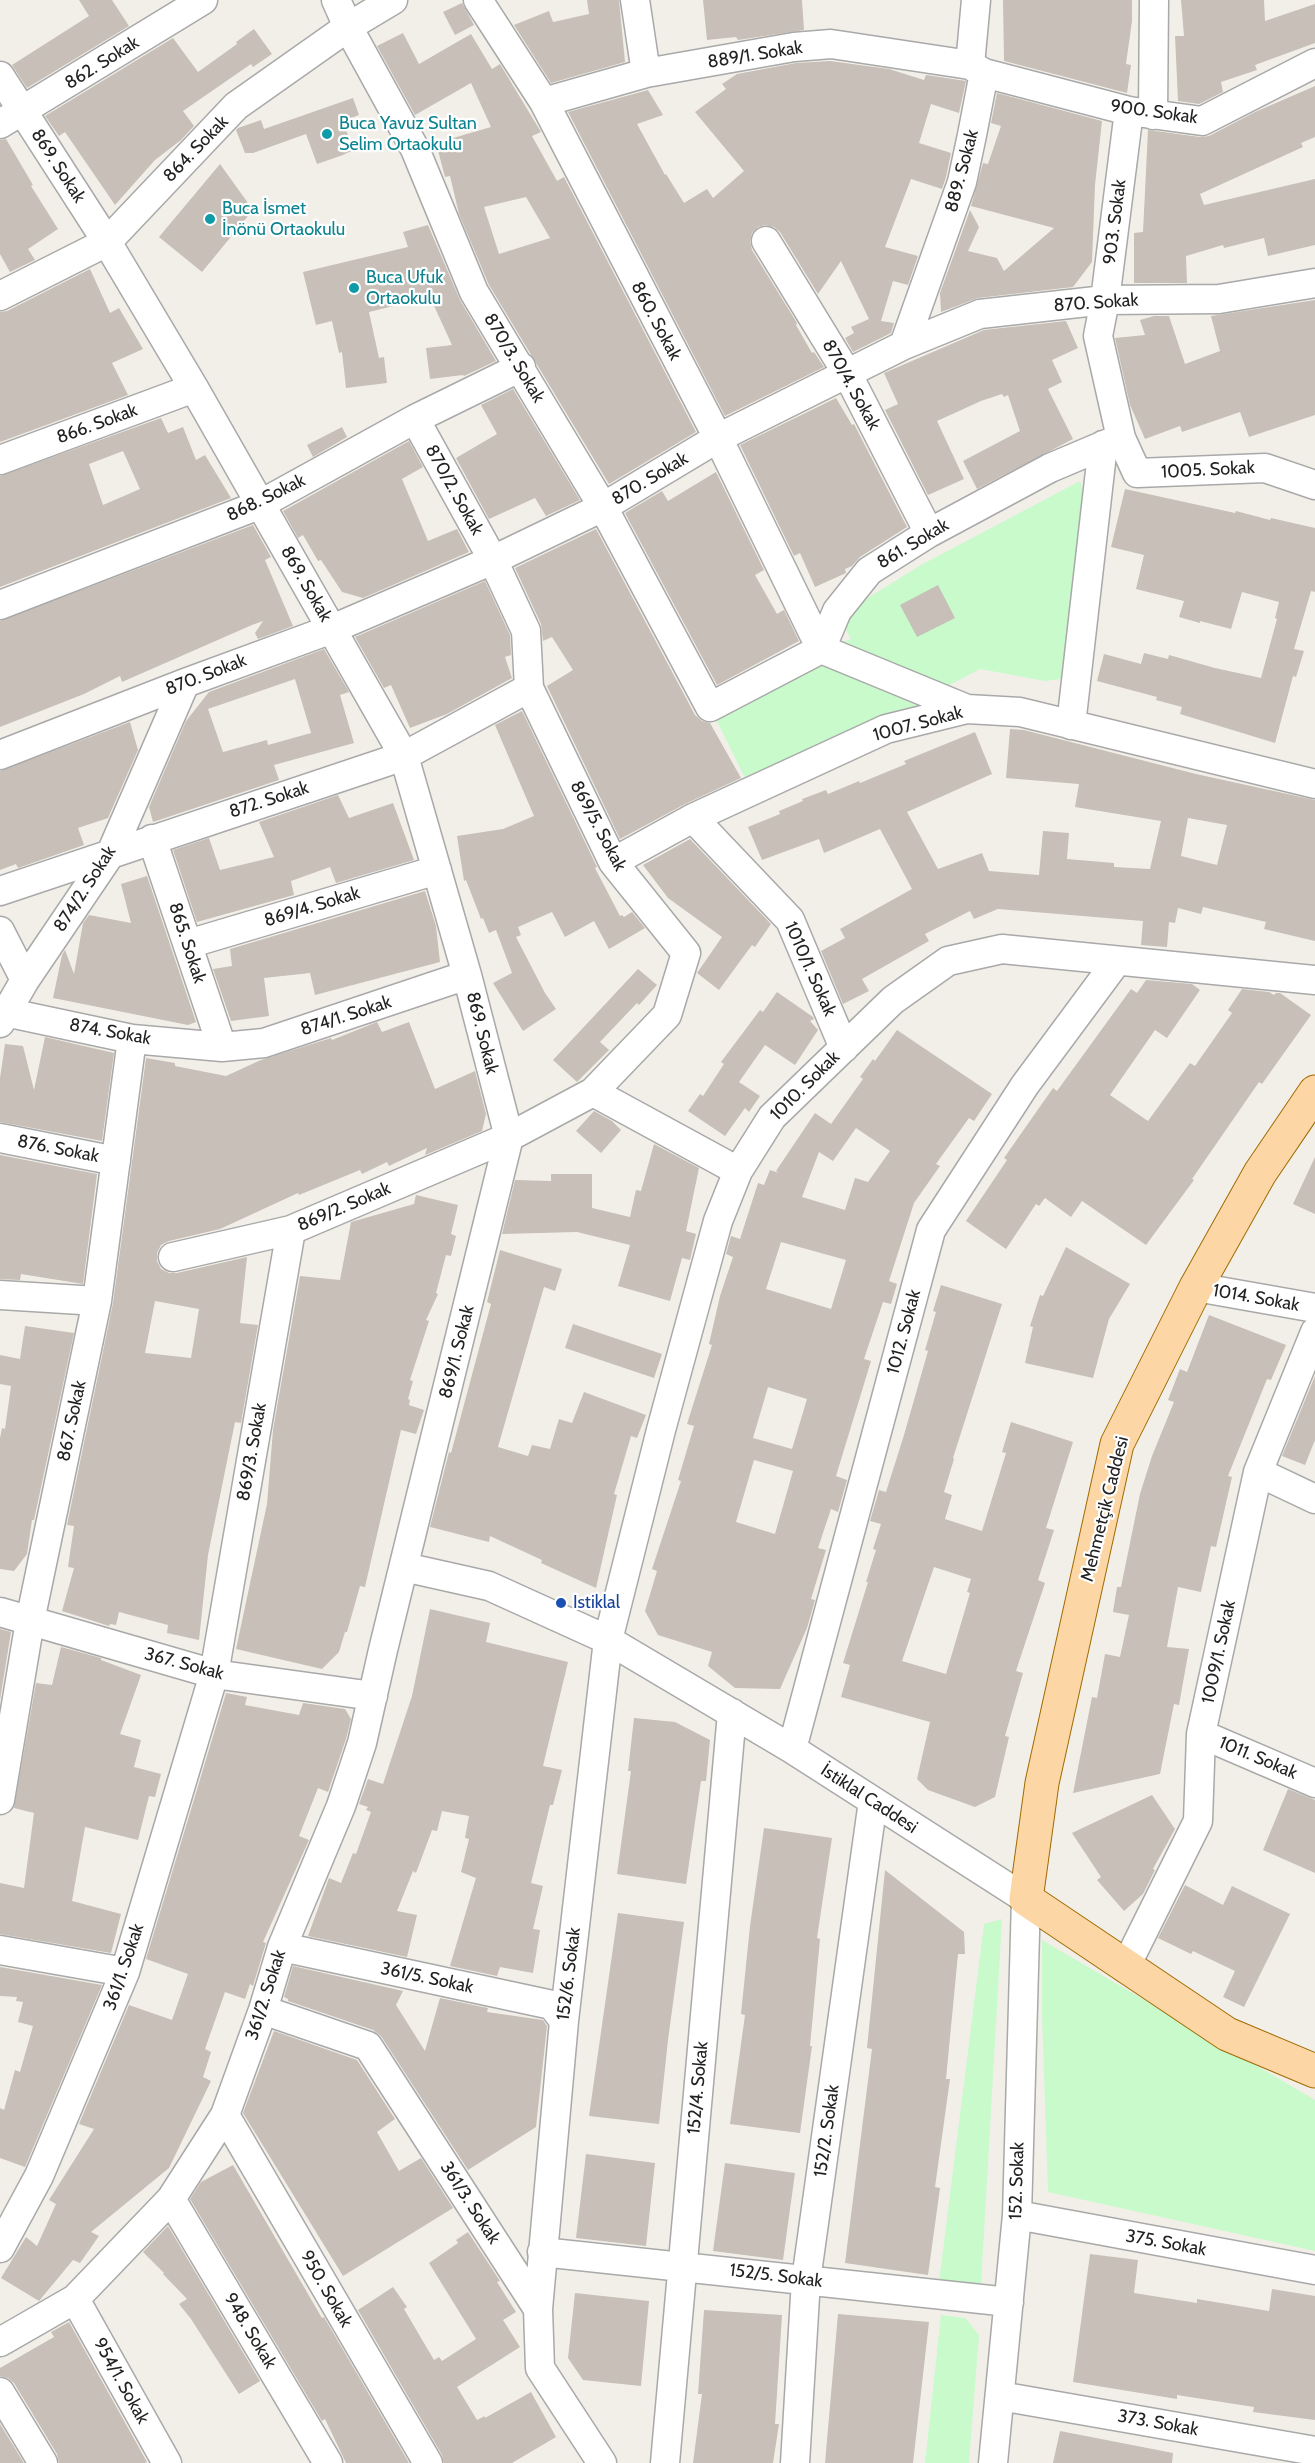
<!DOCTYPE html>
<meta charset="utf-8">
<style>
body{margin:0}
canvas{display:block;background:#f2efe9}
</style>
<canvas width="1315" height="2463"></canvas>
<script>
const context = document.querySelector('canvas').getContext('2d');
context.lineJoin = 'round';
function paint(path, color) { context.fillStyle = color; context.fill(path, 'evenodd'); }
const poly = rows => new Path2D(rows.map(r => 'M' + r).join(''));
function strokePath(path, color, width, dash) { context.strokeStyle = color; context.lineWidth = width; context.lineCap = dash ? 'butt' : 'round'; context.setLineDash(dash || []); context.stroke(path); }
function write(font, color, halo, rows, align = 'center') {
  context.font = font + ' Cabin,sans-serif'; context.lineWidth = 4.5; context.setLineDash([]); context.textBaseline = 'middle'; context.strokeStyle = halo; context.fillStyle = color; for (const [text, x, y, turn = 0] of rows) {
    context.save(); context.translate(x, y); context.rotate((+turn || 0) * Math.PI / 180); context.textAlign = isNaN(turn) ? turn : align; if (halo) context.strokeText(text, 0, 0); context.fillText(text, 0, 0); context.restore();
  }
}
paint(poly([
 [1080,481,1086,499,1069,672,1060,679,1045,681,980,669,942,689,886,729,752,792,710,707,821,649,851,639,844,626,850,609,921,565],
 [1002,1919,981,2285,939,2282,984,1924],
 [1042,1940,1315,2100,1315,2251,1048,2192,1042,2016],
 [941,2315,965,2318,979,2335,969,2463,925,2463]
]), '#c8facc');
paint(poly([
 [79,0,112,0,129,26,27,88,12,65,89,16],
 [587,0,619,0,625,62,551,83,514,25,549,11,553,22,589,14],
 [703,0,802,0,804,30,738,40,736,37,707,40],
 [1003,0,1132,0,1132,21,1126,64,1131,65,1127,93,1004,61],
 [1181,0,1264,0,1265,21,1315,4,1315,43,1255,65,1257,70,1221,82,1223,92,1199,104,1178,101,1175,36,1184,36],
 [462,3,474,25,455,35,443,12],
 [254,29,272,54,253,67,251,64,183,111,194,126,181,140,155,160,115,205,65,132,59,136,45,116,173,38,198,72,237,44,236,42],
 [403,33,419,64,471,34,492,69,500,64,541,132,532,136,557,181,564,177,696,432,609,484,489,285,459,214,450,176,445,177,436,143,491,127,471,83,415,115,377,46],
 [526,197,550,238,499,254,484,207],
 [830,61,889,69,924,80,926,75,966,81,959,113,931,104,919,143,951,153,946,177,942,189,911,179,885,247,918,256,908,285,893,281,881,321,894,323,891,333,853,352,845,338,854,333,851,327,869,319,841,261,818,294,780,232,774,227,765,225,758,227,752,233,750,241,752,250,797,323,796,325,812,353,814,352,824,367,725,416,568,112,648,90,663,115,637,124,665,175,666,174,684,203,707,189,713,198,744,171,695,112,726,89,722,84,737,74,796,63],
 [1315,86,1315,137,1301,143,1303,147,1200,194,1204,205,1315,179,1315,245,1268,256,1264,238,1224,248,1223,245,1186,256,1187,283,1134,283,1134,233,1143,232,1148,130,1200,137,1209,136,1255,112],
 [997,93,1102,121,1095,185,1092,262,1073,287,978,298,941,312,940,293,970,210,979,227,968,251,997,258,1004,271,1054,228,971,206,983,163,988,164,1001,126,991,123],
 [353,98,359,115,343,121,353,150,343,155,317,164,306,134,253,153,245,153,236,130,238,128,261,120,264,129],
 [6,139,33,185,31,186,58,229,28,249,35,260,10,272,0,254,0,140],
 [220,164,253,210,202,272,159,237],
 [428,225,460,300,496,361,464,376,463,375,430,379,426,348,452,345,430,297,369,312,379,358,384,357,387,383,346,388,342,352,339,353,332,321,316,325,303,272,408,247,403,232],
 [90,269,110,313,119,308,143,349,112,363,128,395,0,442,0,312,7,311],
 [1315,300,1315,415,1249,437,1240,412,1182,432,1180,426,1145,439,1130,405,1115,338,1145,335,1140,320,1154,316,1169,316,1185,364,1220,351,1211,316],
 [1066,321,1078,348,1052,360,1062,382,1048,389,1073,439,977,489,963,461,1020,431,1008,395,1004,397,1002,394,981,401,937,421,964,479,928,495,885,410,898,404,884,373,984,330],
 [513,389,580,500,546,516,535,498,489,519,456,458,497,434,481,405],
 [836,398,852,425,854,424,907,527,860,557,852,566,845,569,846,573,815,587,800,553,794,556,740,445],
 [161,418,168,433,183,427,196,460,205,455,231,498,0,587,0,476],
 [123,451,140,489,103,505,89,464],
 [342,427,347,437,313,457,307,445],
 [409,441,423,467,402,479,428,541,457,529,469,552,363,598,342,592,321,560,318,561,303,535,298,538,283,511],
 [716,472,764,570,755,575,777,614,784,610,799,641,717,685,625,513,662,491,668,501],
 [1125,489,1235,513,1236,511,1270,520,1271,518,1315,528,1315,592,1311,591,1294,649,1304,651,1296,677,1293,676,1275,743,1180,714,1182,707,1156,700,1157,697,1097,681,1104,654,1141,664,1144,653,1168,659,1169,655,1215,668,1261,678,1277,619,1275,618,1279,602,1242,592,1231,629,1200,621,1200,623,1179,617,1184,601,1136,589,1144,555,1111,547],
 [253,525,271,557,265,560,293,626,258,639,255,633,263,621,252,625,122,682,120,676,84,694,0,727,0,621],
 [596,529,695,715,702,721,710,723,741,778,685,804,620,839,547,686,573,670,552,637,543,641,541,624,515,568],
 [485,581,510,635,511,655,505,657,512,678,447,714,410,728,391,685,384,688,355,637],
 [938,585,955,618,917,637,900,605],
 [324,649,349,692,340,695,354,743,274,765,279,780,153,822,149,807,186,721,209,692],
 [295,679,311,733,268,745,267,740,223,752,208,709],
 [522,711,597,867,595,868,620,916,622,915,624,917,632,912,645,928,609,949,594,921,565,937,552,912,518,927,521,935,516,937,545,993,556,1009,523,1031,493,983,512,973,496,930,489,933,483,918,481,919,466,880,464,881,457,836,503,829,534,816,495,725],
 [130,722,138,750,108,818,78,828,84,845,18,868,16,864,0,870,0,771],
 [1010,729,1024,730,1196,774,1315,800,1315,941,1264,929,1266,922,1203,907,1201,914,1178,908,1175,923,1169,922,1167,947,1141,945,1143,921,998,909,974,919,970,911,925,934,929,941,862,979,869,991,843,1004,821,951,845,938,840,929,912,889,880,829,824,853,819,839,762,860,748,827,780,814,779,811,803,801,802,799,826,790,828,794,859,781,860,783,906,764,904,761,975,732,992,774,907,812,938,869,982,853,989,871,1039,875,1043,831,1069,833,1067,859,1114,863,1114,867,1150,869,1161,821,1075,807,1079,784,1006,778],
 [1188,818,1227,825,1217,865,1181,856],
 [338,795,349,818,393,803,414,860,336,883,330,867,291,881,294,895,197,922,173,850,209,838,220,870,274,857,259,822],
 [690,839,771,924,755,947,752,945,719,990,697,973,722,937,668,898,643,865],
 [147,876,196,1022,188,1025,53,998,62,955,65,950,74,974,83,923,89,915,131,923,121,884],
 [425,891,436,926,440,962,315,995,310,973,264,978,269,1016,231,1021,213,969,232,966,230,949],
 [638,969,657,985,639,1005,637,1003,600,1042,609,1050,577,1082,553,1060],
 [1146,980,1192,984,1200,990,1167,1038,1155,1030,1110,1095,1148,1121,1190,1063,1195,1066,1232,1013,1228,1010,1242,989,1269,992,1274,995,1276,993,1280,993,1311,1015,1262,1084,1259,1082,1192,1179,1194,1180,1146,1245,1082,1201,1071,1217,1045,1198,1039,1206,1036,1204,1006,1249,966,1221,1007,1160,1004,1158,1053,1088,1057,1091,1131,989,1137,993],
 [777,992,813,1017,814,1019,810,1021,818,1030,795,1065,765,1045,739,1082,760,1096,749,1112,745,1108,725,1136,688,1111,700,1094,703,1096,724,1064,721,1062,760,1010,763,1012],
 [377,1022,382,1032,409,1022,435,1089,475,1071,486,1114,482,1131,425,1155,427,1148,389,1166,387,1162,362,1174,360,1170,299,1195,298,1193,220,1229,169,1241,161,1245,157,1253,157,1261,161,1269,169,1273,177,1273,247,1257,240,1323,258,1325,241,1423,235,1422,208,1555,199,1640,167,1633,168,1625,119,1612,116,1625,110,1624,109,1626,62,1611,74,1568,68,1567,74,1526,67,1525,113,1303,146,1058,175,1063,175,1066,226,1076,261,1060,331,1038,332,1040],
 [155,1301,199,1309,191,1358,145,1353],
 [897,1030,992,1094,974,1121,969,1118,936,1164,940,1166,914,1203,889,1281,897,1284,891,1304,883,1302,864,1359,871,1361,836,1476,847,1480,838,1512,831,1509,818,1548,826,1550,811,1599,815,1600,807,1628,780,1689,735,1688,708,1666,712,1652,658,1635,645,1611,657,1571,652,1569,681,1481,678,1480,694,1426,687,1424,712,1345,709,1344,720,1296,733,1257,726,1254,731,1236,740,1239,758,1183,764,1185,770,1170,779,1173,776,1171,815,1113,831,1124,863,1079,860,1077,873,1059,875,1061],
 [856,1128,890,1151,868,1182,855,1178,845,1210,802,1197,819,1152,833,1161],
 [781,1242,846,1260,831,1309,766,1289],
 [768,1387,807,1399,792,1449,753,1438],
 [754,1460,793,1471,775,1534,736,1522],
 [45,1037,114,1053,102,1141,0,1122,0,1078,5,1044,23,1046,34,1090],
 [594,1111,612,1121,621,1130,601,1153,576,1131],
 [654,1144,699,1168,686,1231,696,1234,690,1260,682,1258,670,1301,618,1286,630,1245,577,1232,502,1234,515,1180,551,1181,551,1174,592,1174,592,1208,630,1217,636,1190,641,1191],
 [0,1155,97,1174,83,1284,21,1274,20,1280,0,1279],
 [1315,1157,1315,1214,1293,1204],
 [416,1195,458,1205,451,1234,456,1236,451,1256,446,1255,436,1293,438,1294,426,1320,429,1321,410,1380,413,1381,408,1399,410,1400,409,1405,424,1410,416,1434,401,1430,365,1587,360,1586,347,1632,345,1632,339,1652,322,1669,236,1649,267,1504,273,1430,300,1276,340,1280,351,1222,414,1204],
 [1066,1247,1130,1284,1109,1319,1093,1378,1025,1363,1033,1327,1030,1326,1040,1295,1043,1296],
 [500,1250,562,1269,555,1291,544,1287,498,1447,528,1456,532,1445,550,1449,559,1419,572,1423,584,1392,646,1415,637,1438,631,1436,614,1494,617,1495,596,1588,541,1563,542,1560,490,1536,489,1542,430,1527,449,1452,451,1453,491,1304,487,1302],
 [941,1285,1002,1304,953,1458,954,1459,944,1492,952,1495,945,1519,982,1531,1006,1453,1002,1452,1011,1422,1073,1442,1046,1528,1054,1530,1038,1580,1045,1583,1016,1671,1023,1673,1005,1736,1009,1737,995,1797,975,1807,928,1790,917,1779,930,1722,841,1697,850,1665,843,1663,868,1582,866,1582,876,1550,873,1549,881,1524,870,1521,879,1490,886,1492,904,1435,928,1351,925,1350,936,1312,933,1311],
 [934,1567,971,1579,967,1592,970,1593,946,1674,902,1661],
 [1209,1315,1286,1345,1271,1380,1267,1379,1228,1476,1232,1477,1216,1547,1211,1546,1201,1592,1178,1587,1167,1647,1189,1649,1179,1705,1174,1704,1160,1774,1073,1793,1092,1697,1097,1698,1105,1654,1120,1657,1129,1615,1113,1612,1117,1587,1121,1587,1140,1494,1152,1456,1174,1402,1168,1400,1180,1369,1187,1372],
 [573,1324,662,1354,654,1378,565,1348],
 [25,1326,74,1333,34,1520,32,1520,27,1554,14,1571,0,1569,0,1438,2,1428,5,1429,11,1386,0,1384,0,1355,20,1359],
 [1315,1376,1315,1440,1305,1465,1282,1456],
 [430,1609,490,1623,486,1642,568,1662,543,1766,562,1770,553,1805,550,1805,531,1883,543,1886,533,1929,540,1930,533,1973,500,1967,497,1976,450,1966,476,1878,461,1872,469,1839,465,1838,469,1816,442,1811,437,1831,432,1830,416,1873,413,1871,397,1911,417,1915,407,1957,308,1936,329,1878,341,1883,353,1853,356,1854,371,1812,366,1810,368,1807,359,1804,368,1779,383,1784,412,1696],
 [0,1629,11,1632,0,1700],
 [61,1647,101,1658,101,1660,141,1675,120,1734,141,1740,134,1767,161,1774,155,1797,149,1796,138,1840,85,1827,72,1901,121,1914,111,1953,0,1934,0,1883,24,1888,34,1813,14,1808,36,1683,52,1685],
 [226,1693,247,1697,245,1705,299,1715,303,1703,345,1709,351,1719,346,1739,328,1792,318,1788,299,1836,309,1840,263,1942,266,1943,253,1986,250,1984,245,1999,225,1992,205,2049,211,2052,203,2077,211,2081,169,2168,91,2232,99,2236,80,2263,73,2260,39,2301,1,2278,26,2237,37,2246,56,2204,49,2200,94,2129,79,2124,129,2005,172,2020,188,1974,146,1959],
 [634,1718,675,1722,710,1740,706,1781,701,1781,686,1884,617,1874,631,1771,628,1771],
 [1288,1789,1315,1800,1315,1873,1263,1850],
 [1152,1795,1175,1829,1153,1869,1155,1870,1143,1894,1124,1911,1097,1880,1101,1877,1072,1833],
 [764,1828,832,1838,817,1938,820,1939,810,2046,812,2046,800,2133,730,2124,745,2015,741,2014,750,1926],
 [885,1870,964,1932,965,1954,958,1954,946,2079,950,2079,935,2187,940,2188,928,2275,845,2263,872,2049,867,2048],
 [1185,1885,1223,1905,1232,1886,1290,1914,1244,2007,1223,1997,1235,1971,1193,1951,1191,1954,1158,1938],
 [618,1913,684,1922,668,2040,659,2124,589,2116],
 [293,1966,403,1991,396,2005,425,2051,440,1998,488,2008,487,2012,543,2020,547,2026,536,2127,468,2170,381,2036,373,2030,288,2001,288,1999,284,1997],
 [0,1967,102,1985,25,2167,0,2158,0,2108,4,2110,15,2070,20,2072,33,2026,18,2022,23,2002,16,2001,17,1997,0,1996],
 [274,2031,357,2060,395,2119,377,2132,399,2171,421,2158,453,2208,343,2276,243,2113],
 [586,2154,655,2163,646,2246,576,2238],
 [725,2163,795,2173,783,2260,713,2251],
 [233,2165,322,2318,324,2317,409,2463,346,2463,325,2419,322,2421,190,2199,201,2182],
 [168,2226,260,2381,239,2394,191,2319,179,2304,187,2299,163,2274,164,2273,143,2252],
 [468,2232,500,2281,497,2282,516,2312,503,2320,520,2347,457,2387,477,2420,485,2416,485,2418,531,2392,556,2437,512,2463,444,2463,442,2455,358,2310,393,2287,407,2307,404,2309,434,2360,439,2357,442,2361,476,2339,429,2263,458,2243,456,2240],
 [1090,2254,1138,2260,1134,2293,1197,2303,1197,2299,1269,2311,1272,2289,1315,2296,1315,2420,1253,2412,1254,2407,1177,2395,1177,2399,1073,2382],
 [575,2293,649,2301,641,2386,583,2380,568,2358],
 [704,2310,782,2315,775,2424,779,2424,773,2463,693,2463,702,2394,698,2394],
 [838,2314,929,2322,913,2463,825,2463],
 [69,2322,147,2462,145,2463,59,2463,57,2454,14,2383,8,2378,0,2376,0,2368,54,2337,51,2332],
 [0,2424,24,2463,0,2463],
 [1060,2431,1173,2453,1172,2463,1053,2463]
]), '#c7bfb8');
const minor = poly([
 [336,0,348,27,415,149,474,292,603,507,710,707,821,649,837,611,869,571,929,533,1050,468,1121,438],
 [478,0,544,102,718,438,821,649,967,709],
 [635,0,646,73],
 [984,73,1129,111,1202,121,1315,63],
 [0,76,107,242,194,388,404,756,467,975,509,1137,383,1650,362,1743,341,1806,282,1947,263,2010,225,2115,171,2199,75,2299,0,2342],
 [544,102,646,73,794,47,831,44,970,65],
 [1129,111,1105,300,1098,336,1121,438,1137,473,1265,468,1315,485],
 [1153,115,1154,0],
 [0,124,203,0],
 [766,241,848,375,929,533],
 [0,296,107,242,236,106,348,27,393,0],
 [904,345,962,182,972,135,984,73,970,65,976,0],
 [0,460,194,388],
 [0,605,259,505,415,419,521,367],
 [1071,725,1103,445],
 [0,755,185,683,332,629,493,560,603,507,718,438,904,345,980,314,1105,300,1219,299,1315,283],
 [693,818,790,920,844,1048],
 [152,839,222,1047],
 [613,862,693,818,886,729,967,709,1020,712,1315,784],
 [0,891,404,756,529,688],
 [0,931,25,980],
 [188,944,437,870],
 [0,1011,132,1039,222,1047,264,1043,467,975],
 [0,1023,25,980,111,853,185,683],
 [593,1092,738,1171],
 [0,1138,116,1161],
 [173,1257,291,1230,509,1137,593,1092,667,1015,686,953,613,862,529,688,526,631,493,560,415,419],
 [1196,1287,1315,1308],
 [0,1295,97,1301],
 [1258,1472,1315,1499],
 [404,1567,489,1586,608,1640,792,1749,1026,1899,1017,2215,993,2463],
 [0,1612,214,1674,373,1696],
 [1201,1734,1315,1783],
 [792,1749,931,1230,1025,1085,1117,961],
 [0,1800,30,1621,97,1301,132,1039],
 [282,1947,552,2005,564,2021],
 [0,1950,125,1972],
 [1125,1968,1198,1821,1201,1734,1258,1472,1315,1332],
 [263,2010,368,2046,538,2309,540,2368,602,2463],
 [225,2115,428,2463],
 [171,2199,328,2463],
 [1017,2215,1315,2270],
 [0,2248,39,2176,125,1972,214,1674,291,1230],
 [542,2252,1009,2302],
 [75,2299,167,2463],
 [538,2309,564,2021,608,1640,661,1430,718,1221,738,1171,772,1117,893,1000,948,961,1002,949,1315,980],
 [0,2392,43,2463],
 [1000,2396,1315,2451],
 [665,2463,732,1713],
 [795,2463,806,2280,873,1801]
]);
const major = poly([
 [1315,1092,1260,1173,1196,1287,1117,1444,1042,1783,1026,1899,1227,2034,1315,2071]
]);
strokePath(minor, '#a9a9a9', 31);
strokePath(major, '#a06b00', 35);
strokePath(minor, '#fff', 28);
strokePath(major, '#fcd6a4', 33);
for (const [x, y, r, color] of [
 [327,134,6,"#0f9aa8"],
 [210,219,6,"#0f9aa8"],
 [354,288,6,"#0f9aa8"],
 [561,1603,6,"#1a4fb4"]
]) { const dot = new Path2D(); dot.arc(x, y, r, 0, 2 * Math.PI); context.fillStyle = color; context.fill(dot); strokePath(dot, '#fff', 2); }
write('18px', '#222', '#fff', [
 ["889/1. Sokak",755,55,-9],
 ["862. Sokak",102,63,-32],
 ["900. Sokak",1154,112,8],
 ["864. Sokak",196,149,-46],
 ["869. Sokak",58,166,57],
 ["889. Sokak",962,171,-75],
 ["903. Sokak",1115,222,-83],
 ["870. Sokak",1096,303,-4],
 ["860. Sokak",656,321,62],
 ["870/3. Sokak",514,358,59],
 ["870/4. Sokak",851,385,61],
 ["866. Sokak",97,424,-20],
 ["1005. Sokak",1208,470,-3],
 ["870. Sokak",650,479,-31],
 ["870/2. Sokak",454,490,61],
 ["868. Sokak",266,498,-26],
 ["861. Sokak",913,544,-31],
 ["869. Sokak",306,584,60],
 ["870. Sokak",206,675,-21],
 ["1007. Sokak",918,724,-15],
 ["872. Sokak",269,800,-18],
 ["869/5. Sokak",598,826,62],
 ["874/2. Sokak",85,889,-57],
 ["869/4. Sokak",312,907,-17],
 ["865. Sokak",187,943,72],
 ["1010/1. Sokak",810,969,66],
 ["874/1. Sokak",346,1016,-18],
 ["874. Sokak",110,1032,10],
 ["869. Sokak",482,1033,76],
 ["1010. Sokak",805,1086,-45],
 ["876. Sokak",58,1149,11],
 ["869/2. Sokak",344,1207,-23],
 ["1014. Sokak",1256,1298,10],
 ["1012. Sokak",904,1332,-75],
 ["869/1. Sokak",457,1352,-76],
 ["867. Sokak",72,1421,-78],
 ["869/3. Sokak",252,1452,-80],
 ["Mehmetçik Caddesi",1105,1509,-76],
 ["1009/1. Sokak",1219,1652,-78],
 ["367. Sokak",184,1664,15],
 ["1011. Sokak",1258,1758,23],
 ["İstiklal Caddesi",869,1799,33],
 ["361/1. Sokak",124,1967,-71],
 ["152/6. Sokak",569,1974,-83],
 ["361/5. Sokak",427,1978,12],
 ["361/2. Sokak",266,1995,-72],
 ["152/4. Sokak",698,2088,-85],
 ["152/2. Sokak",827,2131,-82],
 ["152. Sokak",1017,2181,-88],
 ["361/3. Sokak",470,2203,57],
 ["375. Sokak",1166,2243,10],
 ["152/5. Sokak",776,2276,7],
 ["950. Sokak",326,2289,60],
 ["948. Sokak",250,2331,59],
 ["954/1. Sokak",121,2381,61],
 ["373. Sokak",1158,2423,10]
]);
write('18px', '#0d838f', '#fff', [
 ["Buca Yavuz Sultan",339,124],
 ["Selim Ortaokulu",339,145],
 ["Buca İsmet",222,209],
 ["İnönü Ortaokulu",222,230],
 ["Buca Ufuk",366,278],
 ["Ortaokulu",366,299]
], 'left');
write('18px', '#164399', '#fff', [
 ["Istiklal",573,1603]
], 'left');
</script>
